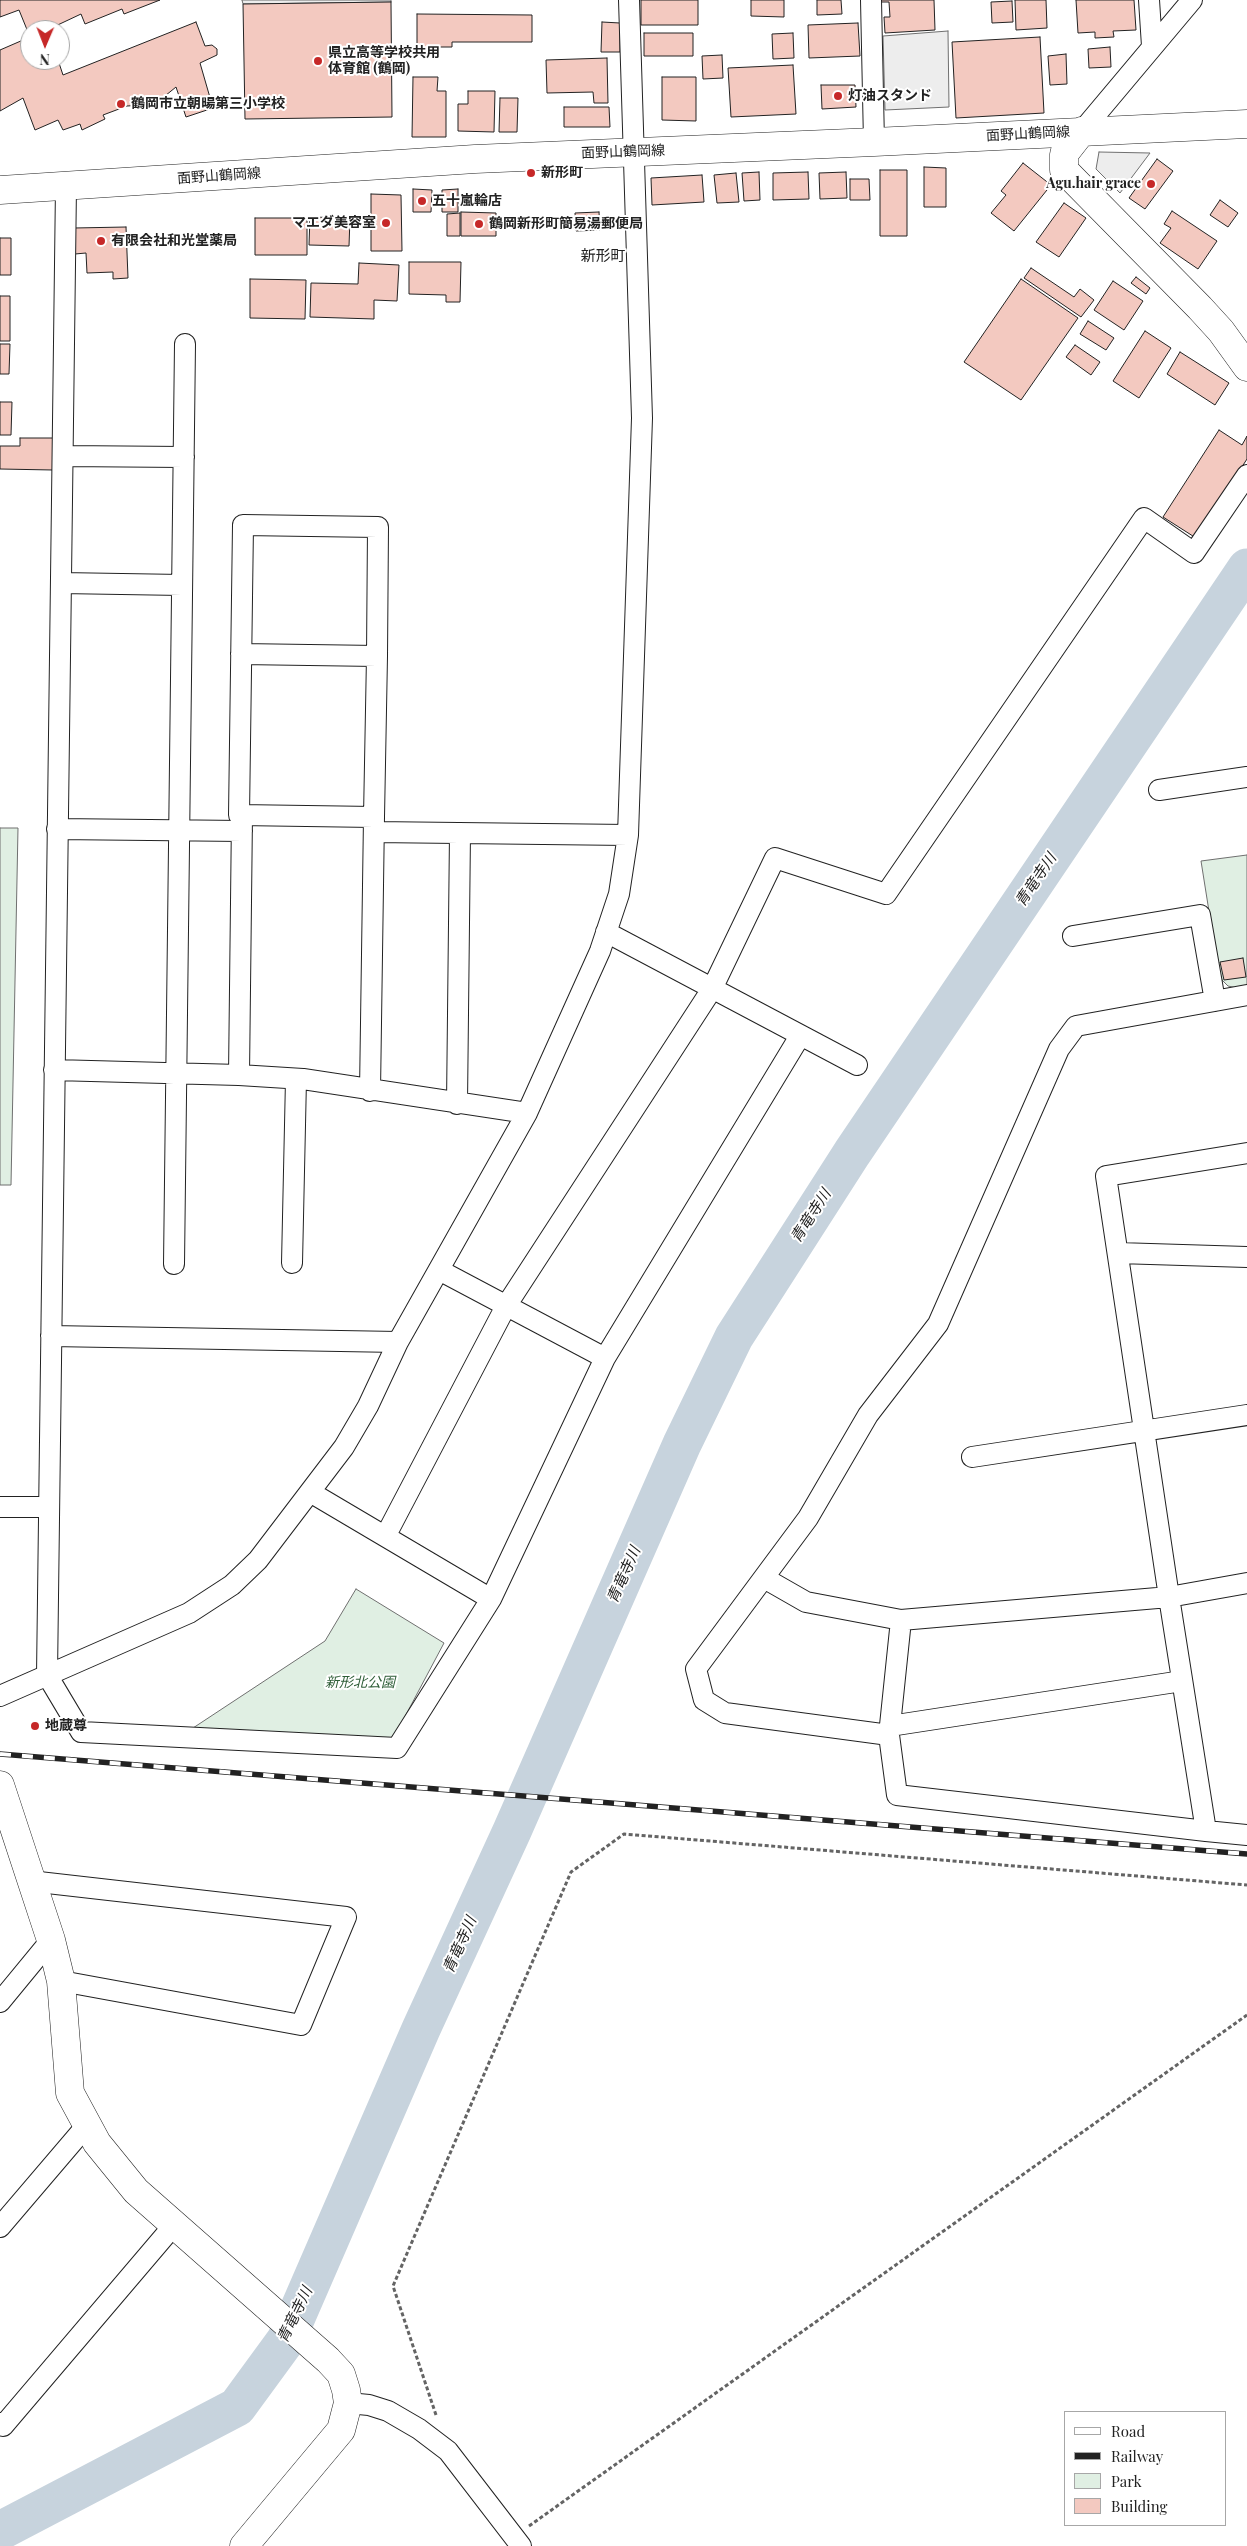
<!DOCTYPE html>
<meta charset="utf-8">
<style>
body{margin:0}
#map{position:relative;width:1247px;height:2546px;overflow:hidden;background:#fff;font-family:"Playfair Display",serif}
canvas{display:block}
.legend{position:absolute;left:1064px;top:2411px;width:162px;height:115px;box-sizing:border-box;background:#fff;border:1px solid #a7a7a7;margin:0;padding:6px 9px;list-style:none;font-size:15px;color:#222}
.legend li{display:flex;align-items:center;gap:10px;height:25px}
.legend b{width:25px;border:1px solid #a7a7a7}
.north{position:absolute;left:20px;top:20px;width:50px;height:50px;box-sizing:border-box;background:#fff;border:1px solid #a7a7a7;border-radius:50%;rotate:181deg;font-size:14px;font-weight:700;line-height:20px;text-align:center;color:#222}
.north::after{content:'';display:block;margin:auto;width:18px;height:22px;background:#c62828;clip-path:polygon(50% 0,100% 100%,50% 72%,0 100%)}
</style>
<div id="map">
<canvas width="1247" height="2546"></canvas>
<ul class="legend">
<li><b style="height:6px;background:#fff"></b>Road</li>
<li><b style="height:6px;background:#222"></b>Railway</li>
<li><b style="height:14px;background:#e0efe3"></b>Park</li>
<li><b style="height:14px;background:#f3c9c0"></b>Building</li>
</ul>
<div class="north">N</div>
</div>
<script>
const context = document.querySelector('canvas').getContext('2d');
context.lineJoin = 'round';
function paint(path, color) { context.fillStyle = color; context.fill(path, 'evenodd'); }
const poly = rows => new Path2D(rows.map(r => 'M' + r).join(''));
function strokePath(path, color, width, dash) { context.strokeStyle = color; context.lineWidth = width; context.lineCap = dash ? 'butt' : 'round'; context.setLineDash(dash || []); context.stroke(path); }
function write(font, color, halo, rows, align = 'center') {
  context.font = font + ' "Playfair Display","Noto Sans JP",serif'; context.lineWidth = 4; context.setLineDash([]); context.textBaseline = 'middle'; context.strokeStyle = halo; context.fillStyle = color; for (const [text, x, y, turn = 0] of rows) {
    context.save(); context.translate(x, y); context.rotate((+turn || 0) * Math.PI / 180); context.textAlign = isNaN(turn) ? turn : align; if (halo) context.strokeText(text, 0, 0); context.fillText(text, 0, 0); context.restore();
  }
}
const green = poly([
 [0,828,18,828,11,1185,0,1185,0,828],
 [1247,855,1247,987,1237,988,1228,986,1222,980,1218,968,1201,861,1247,855],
 [356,1589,444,1643,392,1741,193,1728,325,1641,356,1589]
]);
paint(green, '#e0efe3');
strokePath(green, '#6f6f6f', 1);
const parking = poly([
 [242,0,391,0,391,2,243,4,242,0],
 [948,31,949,107,885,110,883,36,948,31],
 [1099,152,1150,153,1120,193,1096,169,1099,152]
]);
paint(parking, '#ededed');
strokePath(parking, '#6f6f6f', 1);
strokePath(poly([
 [0,2531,237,2407,286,2340,421,2029,512,1831,682,1444,734,1337,852,1153,1247,568]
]), '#c7d3dd', 39);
const building = poly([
 [0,0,160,0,124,14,122,9,85,24,81,14,47,30,30,30,30,37,19,10,0,17,0,0],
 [641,0,698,0,698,25,641,25,641,0],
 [751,0,784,0,784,17,751,16,751,0],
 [817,0,841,0,842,14,817,15,817,0],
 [881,0,934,0,935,30,885,33,884,17,890,17,889,2,881,2,881,0],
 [1015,0,1046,0,1047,28,1016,30,1015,0],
 [1076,0,1134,0,1136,30,1113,31,1114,37,1095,38,1095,32,1078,33,1076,0],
 [1012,1,1013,22,992,23,991,2,1012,1],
 [391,2,392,117,245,119,243,4,391,2],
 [417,14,532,15,532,42,452,42,452,47,417,47,417,14],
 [196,22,205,46,212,45,217,49,217,55,200,63,213,108,186,117,176,87,160,100,145,105,127,106,103,115,105,119,82,130,80,124,63,130,58,120,35,130,23,98,0,111,0,50,30,37,30,60,58,60,63,75,196,22],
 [602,22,620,23,620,52,601,52,602,22],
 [858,23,860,56,809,58,808,25,858,23],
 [644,33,693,33,693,56,644,56,644,33],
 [793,33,794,58,773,59,772,34,793,33],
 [1040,37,1044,113,956,118,952,42,1040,37],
 [1110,47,1111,67,1089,68,1088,49,1110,47],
 [1066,54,1067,84,1050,85,1048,56,1066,54],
 [722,55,723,78,703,79,702,56,722,55],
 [607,58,608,103,594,103,593,92,547,93,546,60,607,58],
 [793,65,796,114,731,117,728,68,793,65],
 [413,77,438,77,437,91,446,91,446,137,412,137,413,77],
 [662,77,696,77,696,121,662,120,662,77],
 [821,85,855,85,856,107,822,109,821,85],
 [468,91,495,91,494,132,458,131,458,104,468,104,468,91],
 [500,98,518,98,517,132,499,132,500,98],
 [564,107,609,107,610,127,564,127,564,107],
 [1157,159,1173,171,1145,209,1129,198,1157,159],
 [1023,163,1051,185,1014,231,991,213,1006,195,1001,191,1023,163],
 [924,167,946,168,946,207,924,207,924,167],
 [880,170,907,170,907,236,880,236,880,170],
 [759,172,760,200,744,201,742,173,759,172],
 [808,172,809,199,773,200,773,173,808,172],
 [846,172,847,198,820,199,819,173,846,172],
 [736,173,739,202,717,203,714,175,736,173],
 [702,175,704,202,652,205,651,178,702,175],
 [850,179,869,179,870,200,850,200,850,179],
 [413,189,432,190,431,212,413,212,413,189],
 [458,189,458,212,442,212,442,190,458,189],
 [371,194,401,195,402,251,371,251,371,194],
 [1220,200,1238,213,1228,227,1210,215,1220,200],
 [1064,203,1086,218,1059,257,1036,242,1064,203],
 [1172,211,1217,241,1198,269,1160,243,1171,228,1164,224,1172,211],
 [461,212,496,213,496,236,461,236,461,212],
 [599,212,600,230,576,231,575,213,599,212],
 [460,213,460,236,447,236,447,214,460,213],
 [310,217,350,218,349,246,309,245,310,217],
 [255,218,307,218,307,255,255,255,255,218],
 [126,227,128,278,113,279,113,272,87,273,86,253,75,254,74,228,126,227],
 [0,238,11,238,11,275,0,275,0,238],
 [409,262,461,262,460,302,446,302,446,295,409,294,409,262],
 [359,263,399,265,397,301,374,300,374,319,310,317,311,283,358,284,359,263],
 [1031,268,1074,297,1080,289,1094,300,1081,317,1024,278,1031,268],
 [1136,277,1150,288,1146,294,1131,283,1136,277],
 [250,279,306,280,305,319,250,318,250,279],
 [1021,279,1078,318,1021,400,964,362,1021,279],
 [1113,281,1143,301,1124,330,1094,310,1113,281],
 [0,296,10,296,10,341,0,341,0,296],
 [1088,321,1114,338,1106,350,1080,334,1088,321],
 [1145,331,1171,348,1139,398,1113,381,1145,331],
 [0,344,10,344,9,374,0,374,0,344],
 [1075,345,1100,362,1091,375,1066,357,1075,345],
 [1180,352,1229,383,1215,405,1167,374,1180,352],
 [0,402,12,402,11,435,0,435,0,402],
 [1219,430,1242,445,1247,436,1247,459,1196,538,1163,517,1219,430],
 [20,438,54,438,53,470,0,469,0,446,20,446,20,438],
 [1243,958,1246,977,1224,980,1220,962,1243,958]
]);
paint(building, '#f3c9c0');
strokePath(building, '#222', 1);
const street = poly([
 [871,0,874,142],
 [1149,0,1152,46],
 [1082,131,1192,0],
 [66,186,47,1675,81,1732,397,1748,491,1599,605,1358,800,1036],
 [63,456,184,457],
 [61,583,182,585],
 [241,654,377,656],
 [1159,790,1247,777],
 [57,829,242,831],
 [374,832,628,835],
 [606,932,857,1065],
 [1073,936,1200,915,1215,1001],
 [54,1070,239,1075,303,1079,527,1113],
 [239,1075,242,815],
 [370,1091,374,817,377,656,378,527,243,525,239,815,374,817],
 [457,1104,460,833],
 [1247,1153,1106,1176,1169,1597,1247,1583],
 [1118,1253,1247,1257],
 [292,1263,296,1079],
 [174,1264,185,344],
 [439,1270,605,1358],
 [51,1336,398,1342],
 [972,1457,1247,1415],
 [310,1492,491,1599],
 [0,1507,49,1507],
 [386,1535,506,1306,712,989,775,858,886,894,1144,518,1194,553,1247,475],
 [764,1578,806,1602,901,1620,1169,1597,1206,1831,1247,1835],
 [901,1620,889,1735,725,1713,704,1700,696,1669,808,1518,868,1415,938,1324,1059,1049,1076,1026,1247,995],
 [0,1696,189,1613,232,1585,258,1560,344,1447,368,1406,398,1342,527,1113,600,951,619,894,628,835,642,418,629,0],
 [890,1726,1182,1681],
 [889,1735,897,1795,1206,1831],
 [30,1881,346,1917,301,2025,61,1981],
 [0,2002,51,1940],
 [0,2227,87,2125],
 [348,2403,369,2405,388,2411,419,2429,448,2451,521,2546],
 [0,2423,3,2426,174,2225]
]);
const secondary = poly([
 [1082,131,1064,154,1064,170,1200,308,1221,331,1247,367],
 [0,190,475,159,874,142,1247,124],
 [0,1785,51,1940,61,1981,70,2093,97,2143,136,2191,328,2360,341,2374,346,2390,348,2403,341,2430,244,2546]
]);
strokePath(street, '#222', 22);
strokePath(secondary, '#222', 29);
strokePath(poly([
 [436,2415,393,2286,571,1872,624,1834,1247,1885],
 [529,2526,1247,2015]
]), '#646464', 3, [4, 2.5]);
strokePath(street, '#fff', 20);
strokePath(secondary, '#fff', 28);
const rail = poly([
 [0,1754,1247,1854]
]);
strokePath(rail, '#222', 5.5);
strokePath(rail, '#fff', 4, [11]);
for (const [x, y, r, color] of [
 [318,61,5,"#c62828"],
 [838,96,5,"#c62828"],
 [121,104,5,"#c62828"],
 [531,173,5,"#c62828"],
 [1151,184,5,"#c62828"],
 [422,201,5,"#c62828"],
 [386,223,5,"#c62828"],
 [479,224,5,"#c62828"],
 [101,241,5,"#c62828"],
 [35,1726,5,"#c62828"]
]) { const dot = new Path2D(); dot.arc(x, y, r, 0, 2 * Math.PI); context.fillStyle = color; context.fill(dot); strokePath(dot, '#fff', 2); }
write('bold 14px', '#222', '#fff', [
 ["県立高等学校共用",328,53],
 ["体育館 (鶴岡)",328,69],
 ["灯油スタンド",848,96],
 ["鶴岡市立朝暘第三小学校",131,104],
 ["新形町",541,173],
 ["Agu.hair grace",1141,184,"right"],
 ["五十嵐輪店",432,201],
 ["マエダ美容室",376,223,"right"],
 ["鶴岡新形町簡易湯郵便局",489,224],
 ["有限会社和光堂薬局",111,241],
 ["地蔵尊",45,1726]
], 'left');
write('14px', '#222', '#fff', [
 ["面野山鶴岡線",1028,134,-3],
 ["面野山鶴岡線",623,152,-2],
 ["面野山鶴岡線",219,176,-4]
]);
write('italic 14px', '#2f5e38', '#fff', [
 ["新形北公園",360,1683]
]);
write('15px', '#222', '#fff', [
 ["新形町",603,256]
]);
write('italic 15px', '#222', '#fff', [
 ["青竜寺川",1036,880,-56],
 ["青竜寺川",811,1216,-57],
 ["青竜寺川",624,1575,-66],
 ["青竜寺川",460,1945,-66],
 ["青竜寺川",295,2315,-64]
]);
</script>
